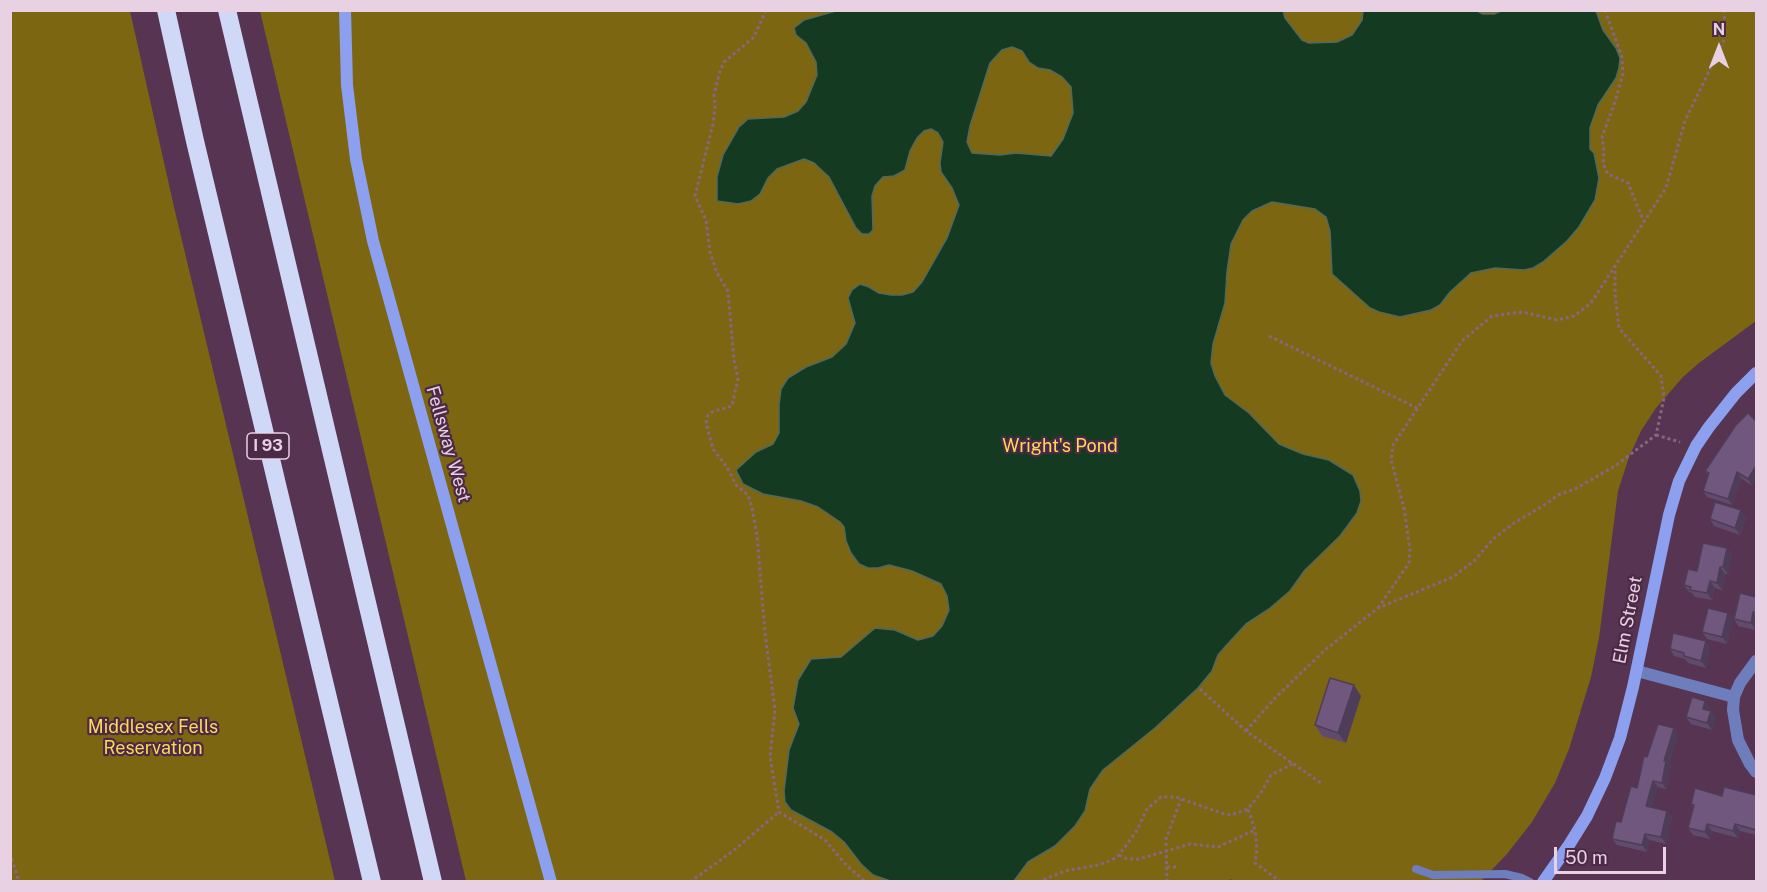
<!DOCTYPE html>
<style>
body{margin:0}
#map{position:relative;width:1767px;height:892px;overflow:hidden;background:#573452;font-family:"Public Sans",sans-serif}
canvas{display:block}
.frame{position:absolute;inset:0;border:12px solid #e7d1e3;pointer-events:none}
.north{position:absolute;left:1689px;top:18px;width:60px;height:60px;-webkit-text-stroke:4px #4c2a47;paint-order:stroke;rotate:0deg;font-size:16px;font-weight:700;line-height:24px;text-align:center;color:#e7d1e3}
.north::after{content:'';display:block;margin:auto;width:21px;height:27px;background:#e7d1e3;clip-path:polygon(50% 0,100% 100%,50% 72%,0 100%)}
.scale{position:absolute;left:1554px;top:847px;width:112px;height:27px;box-sizing:border-box;border:3px solid #e7d1e3;border-top:0;padding-left:8px;font-size:18px;line-height:21px;white-space:nowrap;color:#e7d1e3;-webkit-text-stroke:4px #4c2a47;paint-order:stroke}
</style>
<div id="map">
<canvas width="1767" height="892"></canvas>
<div class="frame"></div>
<div class="north">N</div>
<div class="scale">50 m</div>
</div>
<script>
const context = document.querySelector('canvas').getContext('2d');
context.lineJoin = 'round';
function paint(path, color) { context.fillStyle = color; context.fill(path, 'evenodd'); }
const poly = rows => new Path2D(rows.map(r => 'M' + r).join(''));
function strokePath(path, color, width, dash) { context.strokeStyle = color; context.lineWidth = width; context.lineCap = dash ? 'butt' : 'round'; context.setLineDash(dash || []); context.stroke(path); }
function write(font, color, halo, rows, align = 'center') {
  context.font = font + ' "Public Sans",sans-serif'; context.lineWidth = 4.5; context.setLineDash([]); context.textBaseline = 'middle'; context.strokeStyle = halo; context.fillStyle = color; for (const [text, x, y, turn = 0] of rows) {
    context.save(); context.translate(x, y); context.rotate((+turn || 0) * Math.PI / 180); context.textAlign = isNaN(turn) ? turn : align; if (halo) context.strokeText(text, 0, 0); context.fillText(text, 0, 0); context.restore();
  }
}
paint(poly([
 [10,11,130,11,174,207,335,881,11,881],
 [260,11,1756,11,1756,321,1699,363,1683,377,1656,408,1641,431,1629,457,1618,491,1599,638,1591,677,1569,749,1555,783,1532,822,1507,854,1481,881,1232,882,1231,879,1225,882,466,881]
]), '#7c6612');
const water = poly([
 [1477,11,1483,14,1494,14,1503,10,1596,11,1603,30,1616,48,1620,58,1619,68,1616,78,1598,105,1590,128,1590,149,1594,153,1599,178,1595,200,1579,227,1567,241,1543,262,1533,268,1524,270,1495,268,1471,273,1450,292,1440,305,1431,310,1400,317,1379,312,1370,308,1332,274,1330,231,1326,217,1315,209,1272,202,1252,211,1243,220,1231,244,1227,272,1225,303,1213,344,1211,363,1215,376,1225,395,1249,413,1279,444,1303,454,1329,460,1353,475,1360,491,1361,501,1357,513,1340,536,1305,570,1290,591,1269,609,1246,624,1224,648,1218,655,1212,671,1198,688,1155,728,1103,770,1090,789,1085,811,1075,826,1055,846,1028,862,1014,881,893,882,873,875,861,864,844,842,832,832,791,810,785,802,784,791,789,750,799,724,793,708,798,680,811,659,841,657,875,628,895,630,918,640,933,636,942,626,949,610,947,596,941,584,912,571,889,565,878,568,868,568,859,564,851,553,846,541,844,527,840,522,818,507,801,501,763,494,743,484,736,470,756,452,773,444,779,433,779,405,781,389,788,378,806,367,832,357,846,344,855,323,848,298,852,290,860,284,869,287,879,293,891,295,902,295,913,292,922,282,947,238,959,205,952,188,941,172,940,163,943,142,938,133,931,129,924,131,917,138,910,151,905,170,894,176,883,177,875,186,872,196,873,230,869,234,862,234,856,228,829,177,814,163,804,159,777,169,768,178,760,194,751,201,738,204,717,201,717,177,723,155,739,127,748,119,784,117,798,111,806,102,817,75,816,62,806,43,796,35,794,28,804,20,839,10,1283,10,1285,18,1302,40,1309,43,1337,42,1352,35,1362,20,1363,11,1477,11],
 [1012,47,1022,51,1029,62,1038,68,1050,70,1062,77,1071,87,1073,113,1063,139,1051,156,1016,153,1000,155,972,153,967,142,970,126,990,63,1002,50,1012,47]
]);
paint(water, '#143b22');
strokePath(water, '#53685c', 1.5);
strokePath(poly([
 [766,10,754,37,724,62,720,71,714,94,715,107,713,124,695,196,706,220,710,252,717,273,728,291,734,360,738,378,732,406,712,412,708,415,706,423,713,449,727,467,736,485,748,495,752,508,757,535,765,633,775,710,770,756,779,812,825,840,846,865,866,882],
 [1605,10,1622,57,1623,74,1614,105,1602,137,1604,151,1603,164,1608,174,1628,183,1644,222],
 [1269,336,1417,408],
 [1656,435,1680,442],
 [1378,608,1409,563,1410,550,1404,508,1391,460,1393,445,1462,341,1492,316,1522,312,1557,320,1574,316,1591,303,1666,188,1685,121,1725,38,1724,10],
 [1200,689,1246,731,1321,783],
 [1246,731,1275,698,1325,650,1378,608,1453,577,1475,560,1493,539,1514,523,1546,504,1558,495,1575,489,1615,466,1656,435,1664,398,1661,376,1619,328,1615,294,1615,267],
 [10,853,19,882],
 [1119,855,1127,859,1139,859,1190,844,1218,847,1255,830],
 [1167,867,1176,867],
 [690,882,733,851,779,812],
 [1038,882,1065,871,1098,865,1112,860,1119,855,1136,832,1147,809,1161,797,1176,797,1224,814,1231,815,1248,809],
 [1167,882,1166,839,1181,799],
 [1281,882,1255,863,1257,849,1255,830,1248,809,1260,794,1271,775,1292,764]
]), '#866782', 3, [3, 3]);
strokePath(poly([
 [1416,869,1433,875,1505,874,1522,878,1530,882]
]), '#6e7ebd', 8);
strokePath(poly([
 [1637,671,1734,697,1733,710,1738,740,1750,764,1756,772],
 [1734,697,1740,683,1756,661]
]), '#6e7ebd', 12);
strokePath(poly([
 [345,10,347,85,356,159,373,241,551,882],
 [1543,882,1569,845,1587,816,1605,778,1620,738,1633,687,1669,515,1679,481,1696,446,1709,427,1736,393,1756,373]
]), '#8da0f0', 12);
strokePath(poly([
 [166,10,195,141,372,882],
 [227,10,433,882]
]), '#cfd8f6', 18);
paint(poly([
 [1736,425,1752,486,1741,478,1732,505,1707,497,1703,491,1708,475,1705,471],
 [1746,517,1740,535,1714,526,1710,519],
 [1727,548,1732,555,1728,574,1725,574,1722,590,1715,588,1712,600,1695,597,1692,593,1689,592,1684,585,1697,571],
 [1756,597,1756,624,1755,630,1738,626,1734,619],
 [1728,613,1733,620,1727,644,1707,639,1702,632],
 [1710,648,1706,668,1688,663,1685,659,1674,656,1670,649],
 [1361,696,1346,743,1322,736,1315,725],
 [1705,701,1710,708,1709,710,1711,711,1716,718,1712,730,1691,724,1686,717],
 [1678,735,1669,765,1671,767,1666,789,1658,787,1652,807,1672,817,1666,844,1649,840,1647,852,1617,845,1612,839,1637,788,1647,757],
 [1756,795,1756,835,1740,831,1738,838,1712,831,1710,839,1693,835,1688,828,1693,807,1691,804,1722,796]
]), '#604b6c');
paint(poly([
 [1756,466,1756,479,1752,486,1748,479],
 [1737,472,1741,478,1732,505,1728,499],
 [1741,510,1746,517,1740,535,1735,528],
 [1727,548,1732,555,1728,574,1723,567],
 [1720,567,1725,574,1722,590,1717,583],
 [1710,581,1715,588,1712,600,1707,593],
 [1753,612,1756,617,1756,624,1755,630,1751,623],
 [1728,613,1733,620,1727,644,1722,637],
 [1706,641,1710,648,1706,668,1701,661],
 [1354,685,1361,696,1346,743,1338,733],
 [1705,701,1710,708,1708,716,1703,709],
 [1711,711,1716,718,1712,730,1707,723],
 [1674,728,1678,735,1669,765,1671,767,1666,789,1662,783,1664,761],
 [1653,781,1658,787,1651,813,1646,806],
 [1667,811,1672,817,1666,844,1661,837],
 [1707,824,1712,831,1710,839,1705,832],
 [1735,824,1740,831,1738,838,1733,831],
 [1645,834,1649,840,1647,852,1642,845]
]), '#4e3d58');
const building = poly([
 [1748,413,1756,421,1756,466,1748,479,1737,472,1728,499,1703,491,1709,473,1705,471,1736,425,1748,413],
 [1715,502,1741,510,1735,528,1710,519,1715,502],
 [1703,543,1727,548,1723,567,1720,567,1717,583,1710,581,1707,593,1690,590,1691,587,1684,585,1688,569,1697,571,1703,543],
 [1740,593,1756,597,1756,613,1753,612,1751,623,1734,619,1740,593],
 [1708,608,1728,613,1722,637,1702,632,1708,608],
 [1673,633,1706,641,1701,661,1684,656,1684,653,1670,649,1673,633],
 [1330,678,1354,685,1338,733,1315,725,1330,678],
 [1692,697,1705,701,1703,709,1711,711,1707,723,1686,717,1692,697],
 [1658,724,1674,728,1664,761,1666,761,1662,783,1653,781,1646,806,1667,811,1661,837,1645,834,1642,845,1612,839,1616,821,1621,822,1631,786,1637,788,1644,756,1647,757,1658,724],
 [1756,728,1756,739,1754,738,1756,728],
 [1724,787,1756,795,1756,830,1735,824,1733,831,1707,824,1705,832,1688,828,1694,805,1691,804,1695,788,1722,796,1724,787]
]);
paint(building, '#70577e');
strokePath(building, '#4e3d58', 1.5);
for (const [x, y, w] of [
 [268,446,42]
]) { const box = new Path2D(); box.roundRect(x - w / 2, y - 13, w, 26, 4.5); context.fillStyle = '#4c2a47'; context.fill(box); strokePath(box, '#e7d1e3', 1.5); }
write('bold 16px', '#e7d1e3', null, [
 ["I 93",268,446]
]);
write('18px', '#e7d1e3', '#4c2a47', [
 ["Fellsway West",448,444,74],
 ["Elm Street",1628,620,-79]
]);
write('18px', '#fed957', '#4c2a47', [
 ["Wright's Pond",1060,446],
 ["Middlesex Fells",153,727],
 ["Reservation",153,748]
]);
</script>
